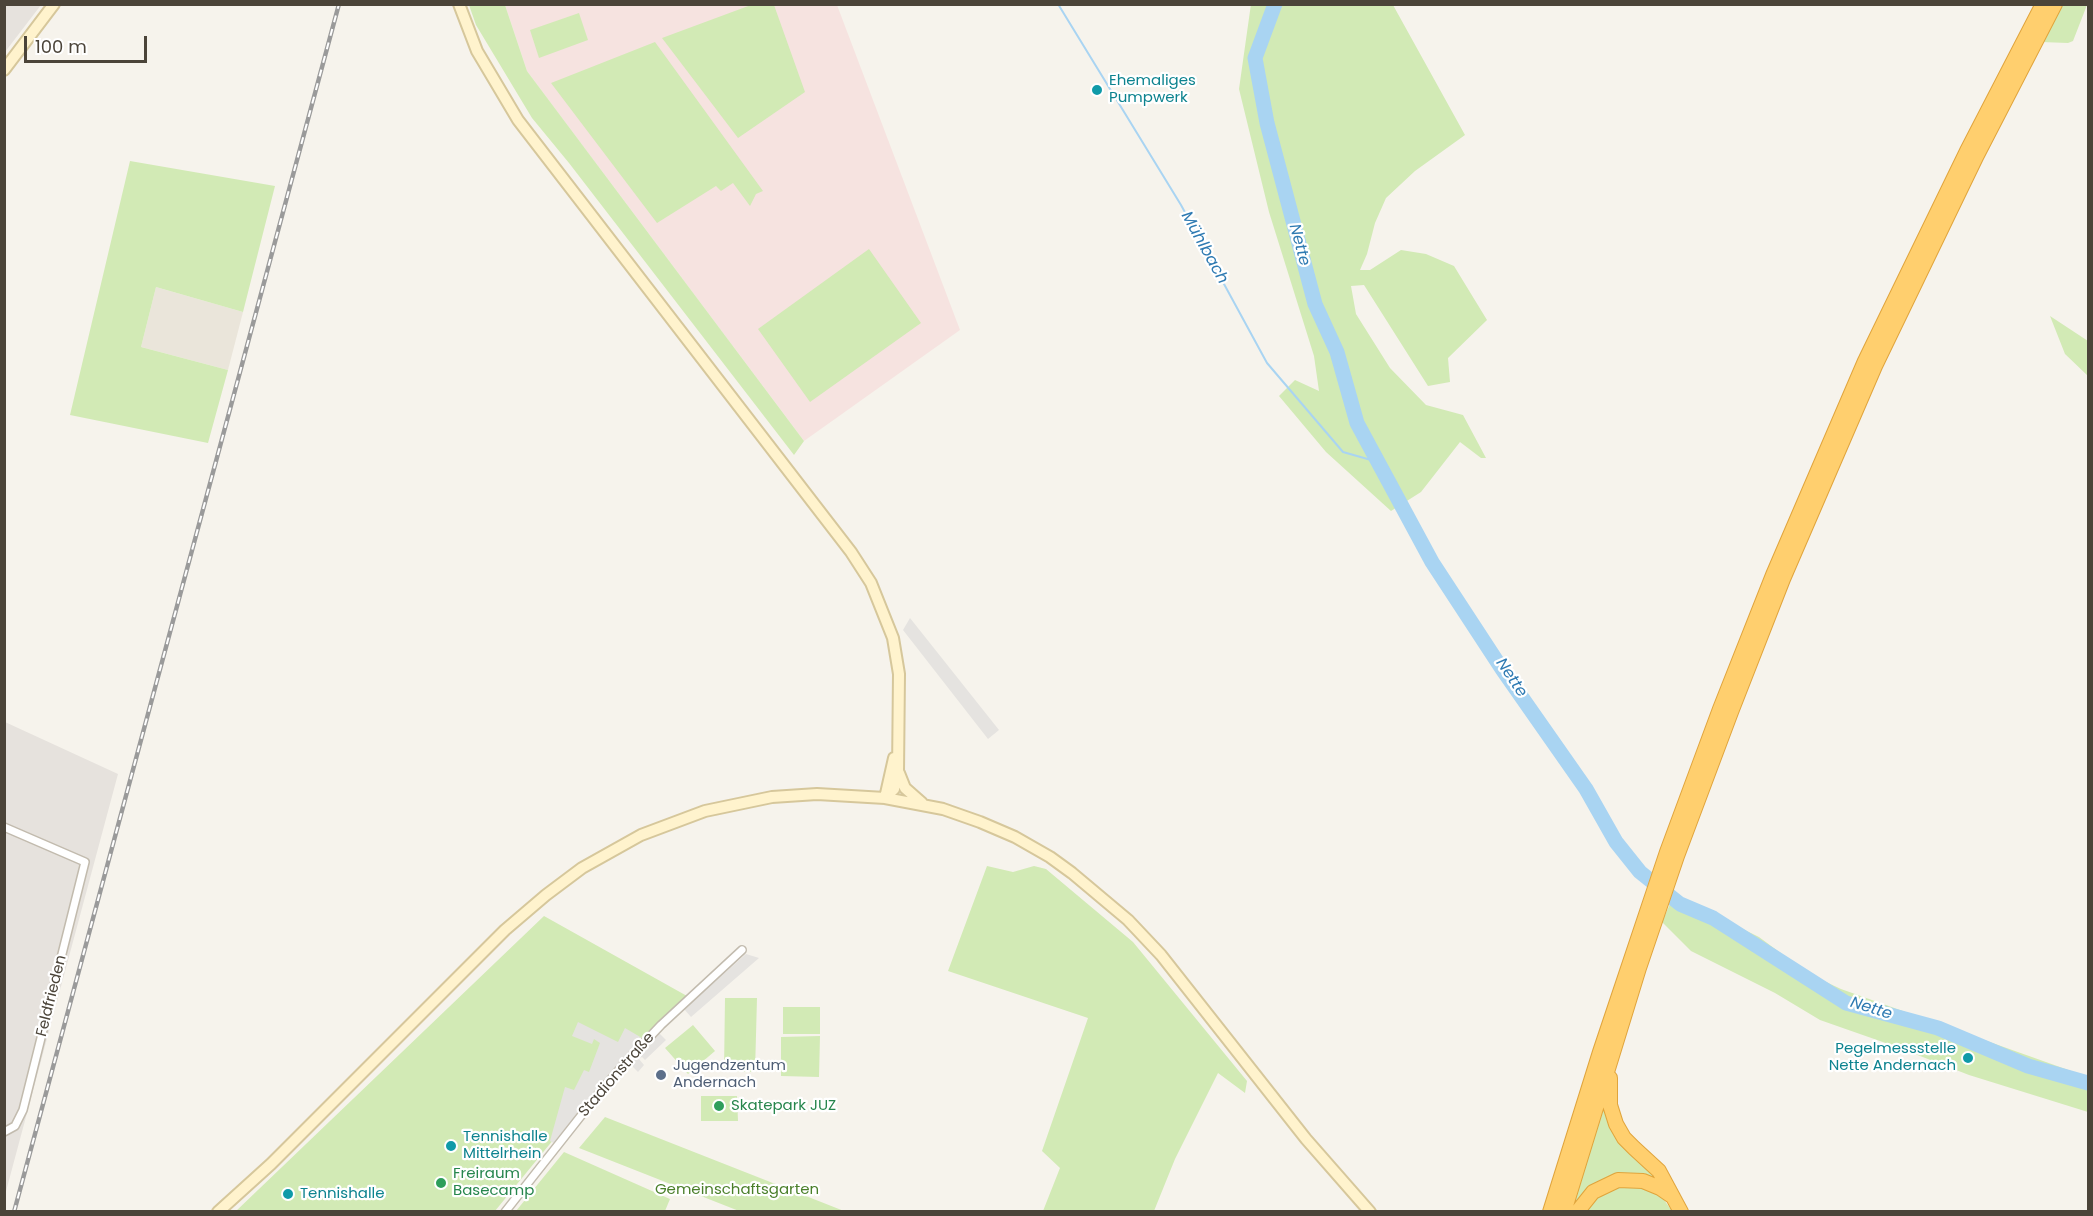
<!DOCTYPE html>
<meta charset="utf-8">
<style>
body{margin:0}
#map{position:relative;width:2093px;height:1216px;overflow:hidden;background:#f6f3ec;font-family:Poppins,sans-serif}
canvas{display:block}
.frame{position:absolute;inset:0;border:6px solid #4b4439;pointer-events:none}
.scale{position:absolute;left:24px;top:36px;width:123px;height:27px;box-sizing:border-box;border:3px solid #4b4439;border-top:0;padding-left:8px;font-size:18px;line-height:21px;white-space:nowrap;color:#4b4439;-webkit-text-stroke:4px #fff;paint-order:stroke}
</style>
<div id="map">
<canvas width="2093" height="1216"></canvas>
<div class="frame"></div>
<div class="scale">100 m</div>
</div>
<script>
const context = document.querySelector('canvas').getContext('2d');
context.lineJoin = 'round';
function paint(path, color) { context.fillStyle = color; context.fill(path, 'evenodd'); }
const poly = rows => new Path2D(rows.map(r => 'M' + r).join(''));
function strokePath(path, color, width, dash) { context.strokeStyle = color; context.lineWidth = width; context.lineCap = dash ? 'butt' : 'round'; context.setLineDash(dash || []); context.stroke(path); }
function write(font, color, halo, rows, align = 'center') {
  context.font = font + ' Poppins,sans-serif'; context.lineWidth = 4.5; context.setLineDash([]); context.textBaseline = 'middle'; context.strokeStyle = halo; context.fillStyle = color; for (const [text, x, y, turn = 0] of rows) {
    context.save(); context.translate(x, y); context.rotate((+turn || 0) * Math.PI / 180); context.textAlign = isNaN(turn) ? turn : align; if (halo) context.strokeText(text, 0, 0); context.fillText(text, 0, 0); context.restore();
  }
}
paint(poly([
 [156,287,243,312,228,370,141,347]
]), '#eae5da');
paint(poly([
 [5,4,41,5,5,52,4,5],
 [5,722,118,774,5,1195]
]), '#e6e2dd');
paint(poly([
 [505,5,837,5,960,330,804,441,527,71]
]), '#f6e3e0');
paint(poly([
 [1251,4,1393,5,1465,135,1415,171,1386,198,1375,223,1367,254,1360,270,1370,270,1401,250,1426,254,1454,266,1487,320,1448,358,1450,382,1428,386,1364,285,1351,286,1356,314,1390,368,1426,405,1463,415,1486,458,1481,458,1460,442,1421,492,1391,511,1326,452,1279,396,1295,380,1319,391,1314,356,1269,212,1239,89],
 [469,5,505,5,527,71,804,441,794,455,569,163,532,118,476,25],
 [751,5,774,5,805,92,738,138,662,38],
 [2061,5,2087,5,2073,41,2068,43,2041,42],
 [579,13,588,40,539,58,530,30],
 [655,42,763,191,756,194,750,206,733,183,721,191,716,186,657,223,551,83],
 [130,161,275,186,243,312,156,287,141,347,228,370,208,443,70,415],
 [869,249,921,323,810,402,758,329],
 [2050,316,2088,341,2088,376,2065,354],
 [987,866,1013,872,1034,866,1046,869,1071,890,1133,942,1247,1081,1245,1093,1218,1073,1175,1159,1154,1211,1043,1211,1060,1168,1042,1151,1088,1018,948,971],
 [1674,895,1759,937,1809,974,1841,989,2088,1077,2088,1112,1969,1075,1897,1047,1820,1020,1775,993,1691,951,1662,922],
 [544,916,687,996,643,1038,549,1145,495,1211,235,1212],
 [725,998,757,998,755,1072,724,1071],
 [783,1007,820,1007,820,1034,783,1034],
 [693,1025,715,1051,688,1074,665,1048],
 [820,1036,819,1077,781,1076,781,1037],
 [701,1096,737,1096,738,1121,701,1121],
 [1604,1103,1669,1189,1634,1175,1576,1207,1572,1207],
 [605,1117,844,1211,739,1211,579,1148],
 [564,1152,670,1199,665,1211,516,1211],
 [1644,1185,1662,1197,1672,1211,1583,1212,1590,1202,1611,1186]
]), '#d2eab5');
paint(poly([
 [910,618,999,730,988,739,903,630],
 [746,954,759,958,691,1017,684,1009],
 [578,1022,618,1042,625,1028,642,1038,596,1090,579,1119,557,1145,550,1141,565,1087,574,1090,584,1070,589,1072,600,1043,594,1039,592,1044,572,1036],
 [659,1033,666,1040,645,1060,642,1057,639,1059,644,1065,638,1072,630,1064]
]), '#e5e3e0');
strokePath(poly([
 [1058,4,1181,205,1267,363,1343,452,1378,462]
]), '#a9d4f2', 2);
strokePath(poly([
 [1275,4,1255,58,1267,123,1315,304,1337,352,1357,423,1432,562,1502,669,1586,789,1616,842,1640,872,1680,904,1713,918,1846,1003,1938,1028,2028,1066,2088,1083]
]), '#a9d4f2', 15);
const street = poly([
 [4,827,85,862,23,1110,15,1126,4,1132],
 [505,1212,599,1093,625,1063,661,1025,742,950]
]);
const secondary = poly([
 [459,4,477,51,518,120,851,552,871,583,893,638,899,674,898,772,894,789,885,798],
 [4,70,54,4],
 [899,773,905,788,922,803],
 [885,798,894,758],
 [218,1212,271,1164,505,930,546,895,582,868,641,835,705,811,772,797,817,794,885,798,943,809,980,822,1015,837,1050,857,1072,873,1128,920,1161,955,1306,1139,1370,1212]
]);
const highway = poly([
 [1610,1078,1610,1105,1616,1124,1624,1138,1634,1148,1659,1171,1681,1212],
 [1550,1212,1600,1052,1667,852,1720,709,1773,575,1865,361,1967,151,2043,4],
 [1564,1212,1639,968,1677,856,1731,712,1783,579,1875,366,1977,155,2055,4],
 [1577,1212,1593,1192,1618,1180,1643,1181,1660,1188,1673,1197]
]);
strokePath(street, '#c2bbae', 10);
strokePath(secondary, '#d6c79b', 14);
strokePath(highway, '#e0a43c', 16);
strokePath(street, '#fff', 7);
strokePath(secondary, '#fff3cd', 10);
strokePath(highway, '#ffcf6e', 14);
const rail = poly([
 [14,1212,339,4]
]);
strokePath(rail, '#9a9a9a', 4.5);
strokePath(rail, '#fff', 2, [7]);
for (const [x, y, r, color] of [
 [1097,90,6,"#0f9aa8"],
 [1968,1058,6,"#0f9aa8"],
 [661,1075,6,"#5c6f8a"],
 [719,1106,6,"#2e9e5b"],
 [451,1146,6,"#0f9aa8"],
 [441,1183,6,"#2e9e5b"],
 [288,1194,6,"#0f9aa8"]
]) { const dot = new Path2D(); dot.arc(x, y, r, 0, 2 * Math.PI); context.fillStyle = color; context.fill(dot); strokePath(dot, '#fff', 2); }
write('15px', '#0d838f', '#fff', [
 ["Ehemaliges",1109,81],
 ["Pumpwerk",1109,98],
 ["Pegelmessstelle",1956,1049,"right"],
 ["Nette Andernach",1956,1066,"right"],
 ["Tennishalle",463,1137],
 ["Mittelrhein",463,1154],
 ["Tennishalle",300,1194]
], 'left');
write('15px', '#4b4439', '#fff', [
 ["Feldfrieden",52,996,-76],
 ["Stadionstraße",617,1075,-49]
]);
write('15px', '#4e5e75', '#fff', [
 ["Jugendzentum",673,1066],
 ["Andernach",673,1083]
], 'left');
write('15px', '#27864d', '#fff', [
 ["Skatepark JUZ",731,1106],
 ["Freiraum",453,1174],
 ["Basecamp",453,1191]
], 'left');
write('15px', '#4a7f2a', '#fff', [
 ["Gemeinschaftsgarten",737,1190]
]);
write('italic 16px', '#2e7ab2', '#fff', [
 ["Nette",1299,245,75],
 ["Mühlbach",1204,248,61],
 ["Nette",1511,678,56],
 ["Nette",1871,1009,17]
]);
</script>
